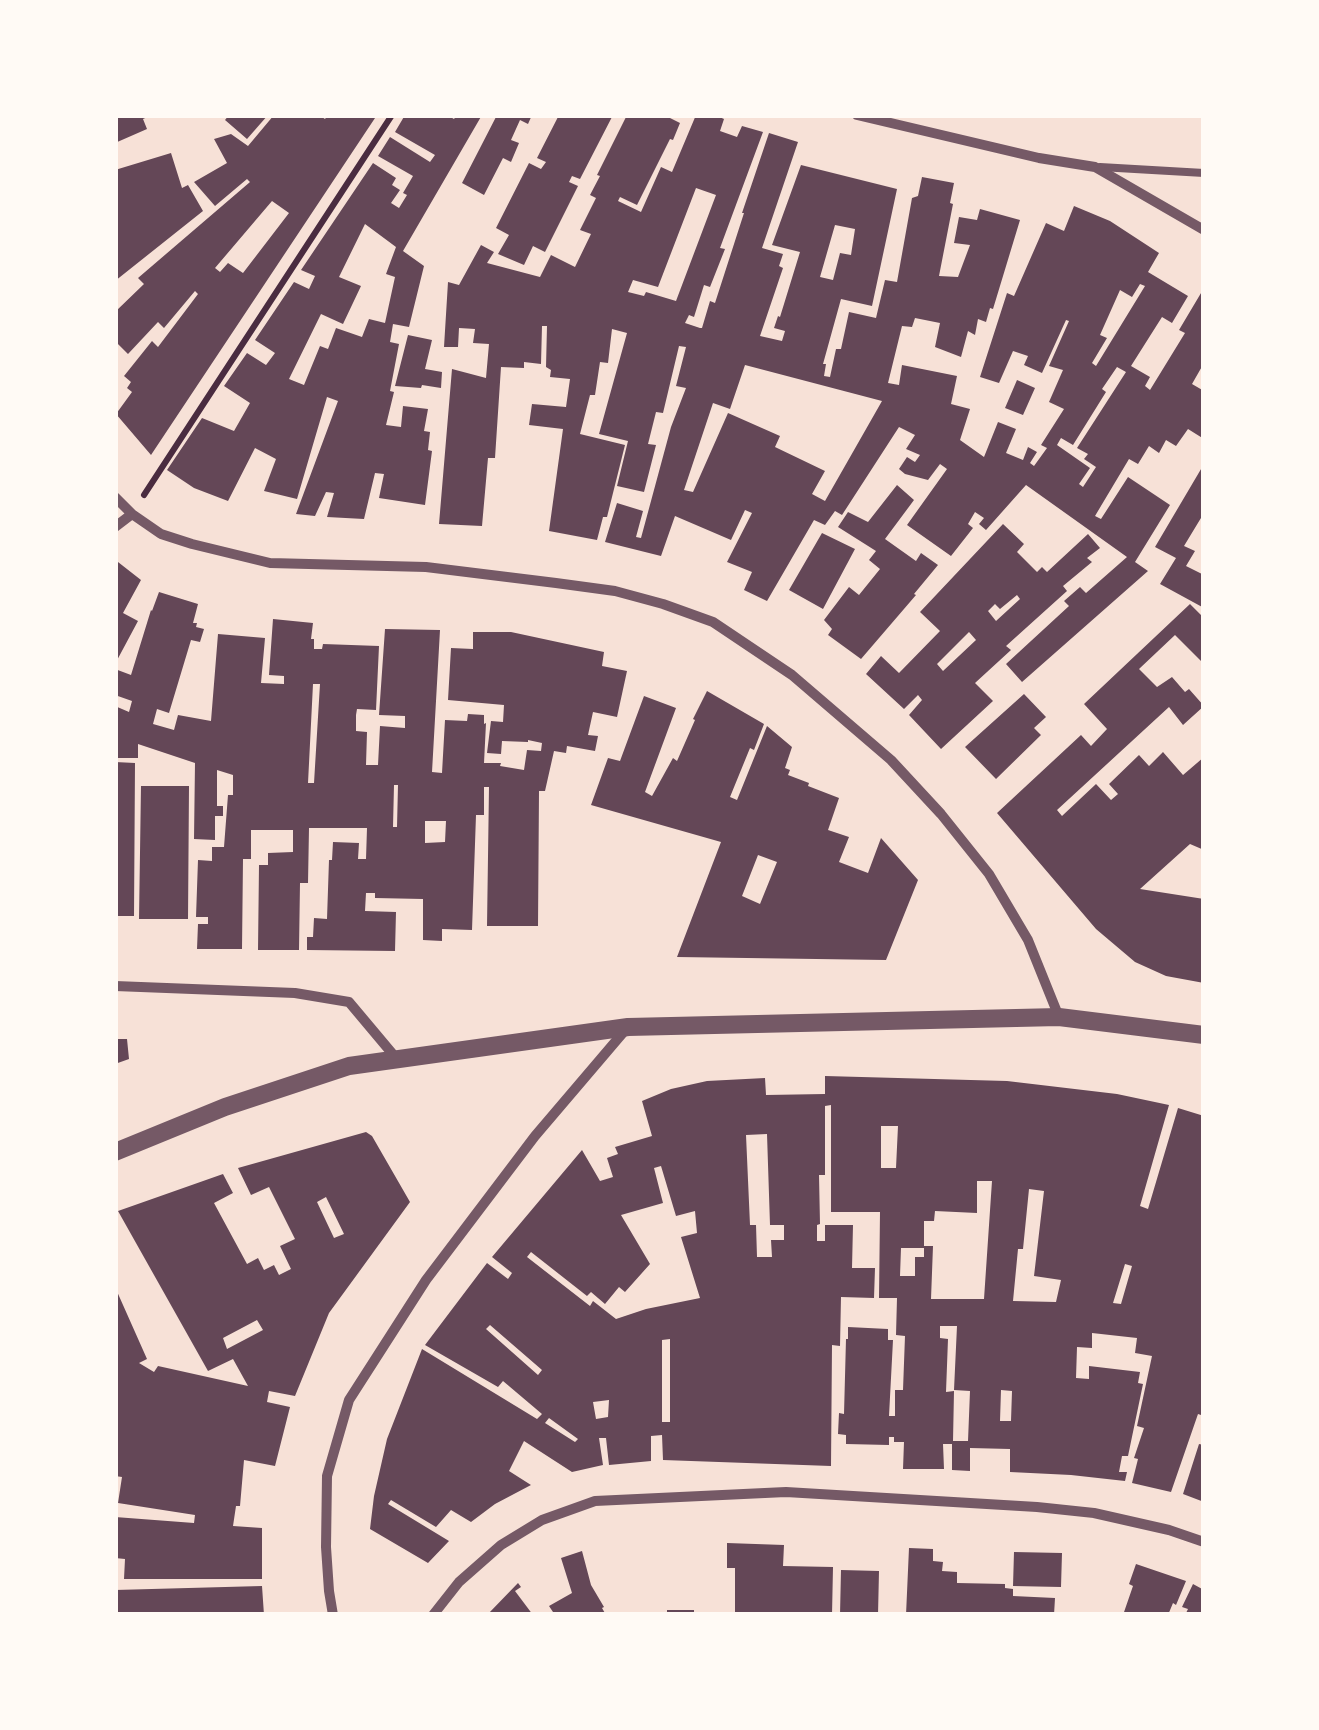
<!DOCTYPE html>
<style>
body{margin:0}
#map{position:relative;width:1319px;height:1730px;overflow:hidden;background:#f7e1d7;font-family:Barlow,sans-serif}
canvas{display:block}
.frame{position:absolute;inset:0;border:118px solid #fffaf5;pointer-events:none}
</style>
<div id="map">
<canvas width="1319" height="1730"></canvas>
<div class="frame"></div>
</div>
<script>
const context = document.querySelector('canvas').getContext('2d');
context.lineJoin = 'round';
function paint(path, color) { context.fillStyle = color; context.fill(path, 'evenodd'); }
const poly = rows => new Path2D(rows.map(r => 'M' + r).join(''));
function strokePath(path, color, width, dash) { context.strokeStyle = color; context.lineWidth = width; context.lineCap = dash ? 'butt' : 'round'; context.setLineDash(dash || []); context.stroke(path); }
paint(poly([
 [115,115,152,115,143,119,147,129,115,143],
 [229,115,268,115,247,139,225,120],
 [274,115,296,117,319,115,325,119,328,115,377,115,151,455,116,414,132,392,127,388,131,382,124,376,152,341,158,347,198,294,195,291,164,328,158,322,128,354,115,341,115,312,144,284,138,278,250,182,247,179,215,206,194,182,227,163,214,139,231,134,248,146],
 [272,201,289,213,243,273,228,263,220,272,215,268],
 [405,115,447,115,454,119,457,115,482,115,403,251,424,266,409,327,393,324,390,342,399,344,390,391,394,392,386,425,401,427,403,406,428,409,424,431,430,432,428,450,432,451,425,505,379,498,384,474,375,473,364,519,327,517,334,493,326,492,315,516,296,514,338,401,327,397,297,499,264,491,276,459,255,448,228,501,194,488,167,470,202,418,234,431,250,403,224,386,247,353,266,365,275,353,255,340,294,282,309,289,315,276,301,270,373,163,396,178,392,185,400,190,391,203,399,208,407,195,403,193,413,176,378,156,390,137,430,162,435,155,395,132],
 [365,224,396,247,386,274,395,277,385,323,369,319,362,337,336,328,328,349,320,346,304,385,289,379,321,314,343,324,361,286,339,277],
 [497,115,532,115,528,124,520,120,511,140,519,143,511,162,503,158,484,195,462,183],
 [559,115,613,115,580,179,572,176,569,182,578,186,545,252,533,246,524,265,498,254,509,235,496,228,529,163,541,169,546,162,537,158],
 [627,115,664,115,680,123,673,140,670,139,637,205,620,197,618,201,641,212,661,167,672,172,696,115,715,115,724,119,720,131,737,137,742,126,763,132,720,248,725,249,710,287,704,285,694,317,689,315,685,323,700,328,702,328,710,301,715,303,744,213,742,213,769,133,798,142,762,248,783,254,779,266,783,268,760,336,782,341,785,331,774,328,778,316,780,317,800,252,772,245,801,165,897,189,872,306,841,299,823,364,826,364,824,376,830,377,836,349,841,349,849,312,876,318,885,280,897,282,912,198,918,196,922,177,954,183,950,203,953,204,939,276,958,277,970,245,954,243,959,217,977,220,980,209,1020,220,993,309,990,308,986,322,978,319,975,335,968,331,961,357,935,347,940,323,915,318,912,327,902,326,888,383,899,385,902,365,957,376,951,404,970,409,960,440,984,457,998,422,1016,429,1006,453,1023,460,1028,447,1037,452,1030,463,1034,466,1047,448,1041,445,1064,409,1049,402,1063,370,1049,366,1069,321,1066,320,1042,373,1024,365,1028,356,1013,351,999,383,980,377,1007,293,1014,296,1046,223,1064,231,1074,206,1110,221,1159,253,1148,272,1188,296,1172,323,1162,317,1131,366,1150,377,1145,386,1150,390,1185,333,1179,330,1204,288,1204,363,1192,384,1204,391,1204,439,1188,429,1176,446,1166,440,1159,453,1149,446,1138,464,1129,459,1095,516,1101,519,1128,477,1170,505,1135,562,1148,571,1022,682,1006,664,1069,606,1064,601,1080,587,1086,593,1127,557,1026,485,986,530,979,524,984,518,975,512,968,524,973,528,951,556,907,525,947,469,940,464,928,480,905,474,899,469,907,457,915,462,920,455,906,449,915,435,899,427,842,515,835,511,825,525,814,520,767,601,744,590,752,572,727,562,752,513,745,510,731,540,675,516,661,556,605,542,617,503,643,511,636,537,641,538,671,427,686,388,676,386,686,347,679,346,663,413,656,412,648,444,656,445,644,492,617,486,628,441,599,434,627,333,612,329,608,363,600,362,595,395,590,395,580,434,625,445,607,517,603,517,597,540,549,531,563,429,529,425,532,404,566,407,570,379,550,377,551,370,546,367,547,326,542,326,541,364,524,362,524,368,501,367,495,458,488,458,482,526,439,524,452,369,486,378,489,344,473,343,475,329,459,328,458,347,444,347,448,282,459,285,481,245,494,252,487,263,540,277,551,255,575,267,591,234,580,230,596,198,590,195,600,176,597,175],
 [696,188,716,195,676,301,646,292,644,296,628,292,633,280,658,287],
 [835,225,855,229,851,255,840,253,833,280,820,277],
 [1140,284,1145,286,1096,366,1092,363,1107,338,1100,335,1120,290,1132,297],
 [745,365,882,401,825,501,812,494,825,471,775,447,780,436,728,413,693,492,684,490,713,403,730,409],
 [1117,367,1126,372,1077,448,1088,454,1084,459,1096,467,1083,487,1079,484,1090,468,1057,445,1061,438,1073,445,1106,392,1102,389],
 [171,153,182,188,188,185,203,211,115,281,115,170],
 [408,335,432,340,425,369,442,372,441,388,422,385,421,388,395,386],
 [1017,380,1035,388,1023,415,1005,408],
 [1204,464,1204,513,1184,546,1195,551,1186,566,1204,575,1204,608,1160,584,1176,558,1155,547],
 [897,485,914,500,885,539,916,561,921,553,938,565,914,594,916,595,861,659,828,635,832,629,824,620,849,587,859,595,880,569,869,560,876,551,838,527,848,512,868,522],
 [1003,524,1024,544,1017,552,1037,572,1042,567,1047,572,1088,534,1100,548,1087,558,1092,562,1063,586,1067,591,1006,646,1011,650,975,683,993,701,941,749,909,715,922,700,918,695,904,709,866,674,881,656,899,673,940,631,920,612],
 [1017,595,1020,599,996,621,988,611,995,604,1000,609],
 [969,632,976,640,943,671,937,664],
 [822,533,855,549,823,609,789,590],
 [118,562,141,580,123,613,138,621,115,664,115,566],
 [159,592,198,604,193,623,197,623,196,627,204,629,200,642,191,640,169,713,157,709,153,724,174,730,178,715,211,721,218,634,265,638,261,683,284,684,284,676,269,675,273,619,313,623,311,639,314,639,314,649,322,649,323,644,379,646,376,710,357,709,356,715,356,731,367,732,366,765,378,765,380,726,405,728,405,716,379,715,385,629,440,630,432,772,442,773,445,720,467,721,468,714,484,715,484,724,486,723,484,763,501,763,500,766,524,770,527,750,541,751,542,743,528,740,528,742,502,741,501,754,487,753,491,721,503,722,504,705,448,700,451,648,473,649,473,632,511,632,604,652,602,666,627,671,617,717,593,712,588,735,598,736,595,751,567,746,566,753,554,751,545,791,539,791,538,926,487,926,489,787,484,787,484,815,476,815,472,930,442,929,442,941,423,940,423,899,375,898,375,893,366,893,365,911,396,912,395,951,307,950,307,937,313,937,314,918,327,919,329,860,332,860,333,842,359,843,358,859,366,859,367,828,309,828,308,883,300,883,299,950,258,950,259,865,268,865,268,853,293,852,293,830,251,830,251,859,243,859,242,949,197,949,198,924,208,924,208,917,196,917,198,860,212,861,212,847,224,847,228,795,233,795,233,775,217,770,217,806,223,806,223,816,215,816,215,840,194,839,195,763,138,744,138,758,115,758,115,706,129,712,132,701,115,695,115,669,131,675,151,610,152,611],
 [313,684,320,684,314,783,308,783],
 [394,785,398,785,397,827,393,827],
 [425,821,446,821,445,842,425,843],
 [1190,604,1204,618,1204,664,1175,635,1139,669,1157,687,1172,677,1185,692,1189,689,1204,706,1183,725,1169,707,1057,810,1062,816,1096,784,1111,800,1118,794,1109,784,1139,755,1149,766,1163,752,1183,775,1204,757,1204,850,1190,844,1140,889,1204,899,1204,983,1166,976,1135,962,1096,929,997,813,1081,735,1091,746,1107,729,1084,704],
 [707,691,764,724,754,750,750,748,730,797,737,800,767,726,792,747,785,768,790,770,788,775,809,783,808,786,839,798,828,830,849,837,839,862,868,873,881,838,918,880,886,960,677,957,721,842,591,805,608,758,620,761,644,696,676,708,645,792,652,796,673,758,677,761,695,720,693,719],
 [758,855,777,862,760,904,742,896],
 [1024,694,1046,717,1034,728,1041,735,996,779,965,747],
 [115,762,135,763,134,916,115,916],
 [141,786,189,786,188,919,139,919],
 [115,1039,127,1039,129,1059,115,1064],
 [825,1076,1007,1081,1117,1094,1169,1105,1140,1206,1148,1209,1178,1108,1204,1116,1204,1416,1198,1414,1171,1492,1132,1483,1138,1459,1134,1458,1144,1428,1137,1426,1152,1356,1135,1353,1137,1338,1092,1333,1092,1348,1077,1347,1076,1378,1089,1379,1089,1366,1140,1372,1138,1383,1143,1384,1128,1456,1122,1456,1119,1472,1127,1472,1125,1481,1071,1475,1010,1472,1010,1449,970,1448,970,1471,952,1470,952,1444,943,1444,944,1469,903,1469,904,1442,894,1442,894,1437,889,1437,889,1445,846,1444,846,1435,838,1434,839,1413,844,1414,846,1339,848,1339,848,1327,888,1329,888,1340,893,1340,889,1416,895,1416,895,1390,903,1390,905,1336,896,1335,897,1298,879,1298,880,1212,831,1212,831,1105,825,1106,825,1175,819,1175,820,1224,817,1225,817,1241,825,1241,825,1225,853,1225,852,1268,875,1268,874,1298,841,1297,840,1346,832,1345,831,1466,663,1460,662,1435,651,1436,651,1461,609,1465,606,1438,599,1438,603,1465,572,1472,524,1441,509,1471,531,1485,495,1504,471,1522,451,1510,436,1527,391,1500,388,1504,449,1541,428,1563,370,1529,374,1496,387,1439,422,1349,537,1419,542,1414,503,1381,498,1387,425,1345,487,1263,508,1279,512,1273,492,1257,582,1150,600,1181,613,1177,607,1158,618,1154,615,1147,652,1136,642,1101,671,1089,707,1081,765,1078,766,1095,825,1094],
 [881,1126,898,1126,896,1168,881,1168],
 [767,1134,770,1225,784,1225,784,1240,771,1240,772,1257,757,1257,756,1225,750,1225,746,1135],
 [661,1166,676,1216,695,1211,697,1233,681,1237,700,1298,646,1309,616,1319,593,1301,590,1306,527,1257,531,1252,587,1296,591,1292,605,1304,619,1287,625,1292,650,1264,621,1215,663,1203,654,1168],
 [977,1181,992,1181,984,1299,931,1299,933,1246,924,1246,924,1248,924,1221,934,1221,935,1211,977,1213],
 [1029,1189,1044,1191,1034,1276,1061,1280,1056,1302,1013,1301,1018,1249,1023,1249],
 [901,1248,924,1248,924,1257,915,1257,915,1276,900,1276],
 [1125,1264,1132,1266,1121,1304,1113,1303],
 [490,1325,542,1370,538,1375,486,1329],
 [940,1326,957,1326,954,1390,970,1391,968,1441,953,1441,954,1391,946,1392,948,1339,940,1338],
 [670,1339,670,1422,662,1422,662,1340],
 [1001,1390,1012,1391,1011,1421,1000,1421],
 [609,1400,608,1417,596,1419,593,1402],
 [549,1418,578,1439,575,1442,545,1423],
 [366,1132,372,1136,410,1202,329,1313,295,1396,269,1391,267,1402,290,1407,275,1466,244,1460,240,1506,236,1506,233,1526,262,1528,262,1579,124,1579,125,1559,115,1558,115,1517,194,1523,195,1515,118,1503,122,1477,115,1476,115,1287,147,1359,139,1363,154,1372,158,1366,248,1386,233,1359,208,1371,118,1211,223,1174,233,1193,214,1203,247,1264,258,1258,264,1270,274,1265,279,1275,291,1269,280,1246,295,1239,269,1187,251,1195,238,1168],
 [326,1197,344,1234,334,1238,317,1202],
 [257,1320,263,1330,227,1349,223,1338],
 [1199,1444,1204,1445,1204,1502,1183,1494],
 [727,1543,784,1545,783,1566,833,1567,832,1615,735,1615,735,1568,727,1568],
 [909,1548,933,1549,933,1561,943,1562,942,1571,957,1572,957,1583,1005,1584,1005,1588,1013,1589,1013,1596,1055,1598,1054,1615,906,1615],
 [582,1551,591,1585,604,1607,602,1608,606,1615,555,1615,549,1606,572,1593,561,1558],
 [1014,1552,1062,1553,1061,1587,1013,1586],
 [1136,1564,1186,1581,1176,1605,1173,1603,1168,1615,1123,1615,1133,1586,1129,1584],
 [841,1570,879,1571,878,1615,840,1615],
 [518,1583,521,1587,515,1591,533,1615,487,1615],
 [1193,1584,1204,1590,1204,1615,1185,1615,1188,1609,1182,1607],
 [262,1586,264,1615,115,1615,115,1590],
 [667,1610,694,1610,694,1615,667,1615]
]), '#644757');
strokePath(poly([
 [144,495,392,115]
]), '#4a2c40', 6);
strokePath(poly([
 [1100,167,1204,173]
]), '#755966', 8);
strokePath(poly([
 [857,115,1039,158,1095,167,1204,230],
 [115,497,132,514,161,534,192,544,270,563,426,567,556,583,615,591,663,604,713,622,792,675,891,760,941,814,989,874,1028,940,1059,1017],
 [115,527,132,514],
 [115,986,295,993,349,1002,396,1058],
 [333,1615,329,1591,326,1547,327,1476,349,1400,426,1280,535,1136,627,1028],
 [433,1615,459,1582,501,1545,542,1520,595,1501,786,1492,1037,1507,1094,1513,1169,1530,1204,1542]
]), '#755966', 10);
strokePath(poly([
 [115,1152,225,1107,349,1066,628,1027,1059,1017,1204,1035]
]), '#755966', 18);
</script>
